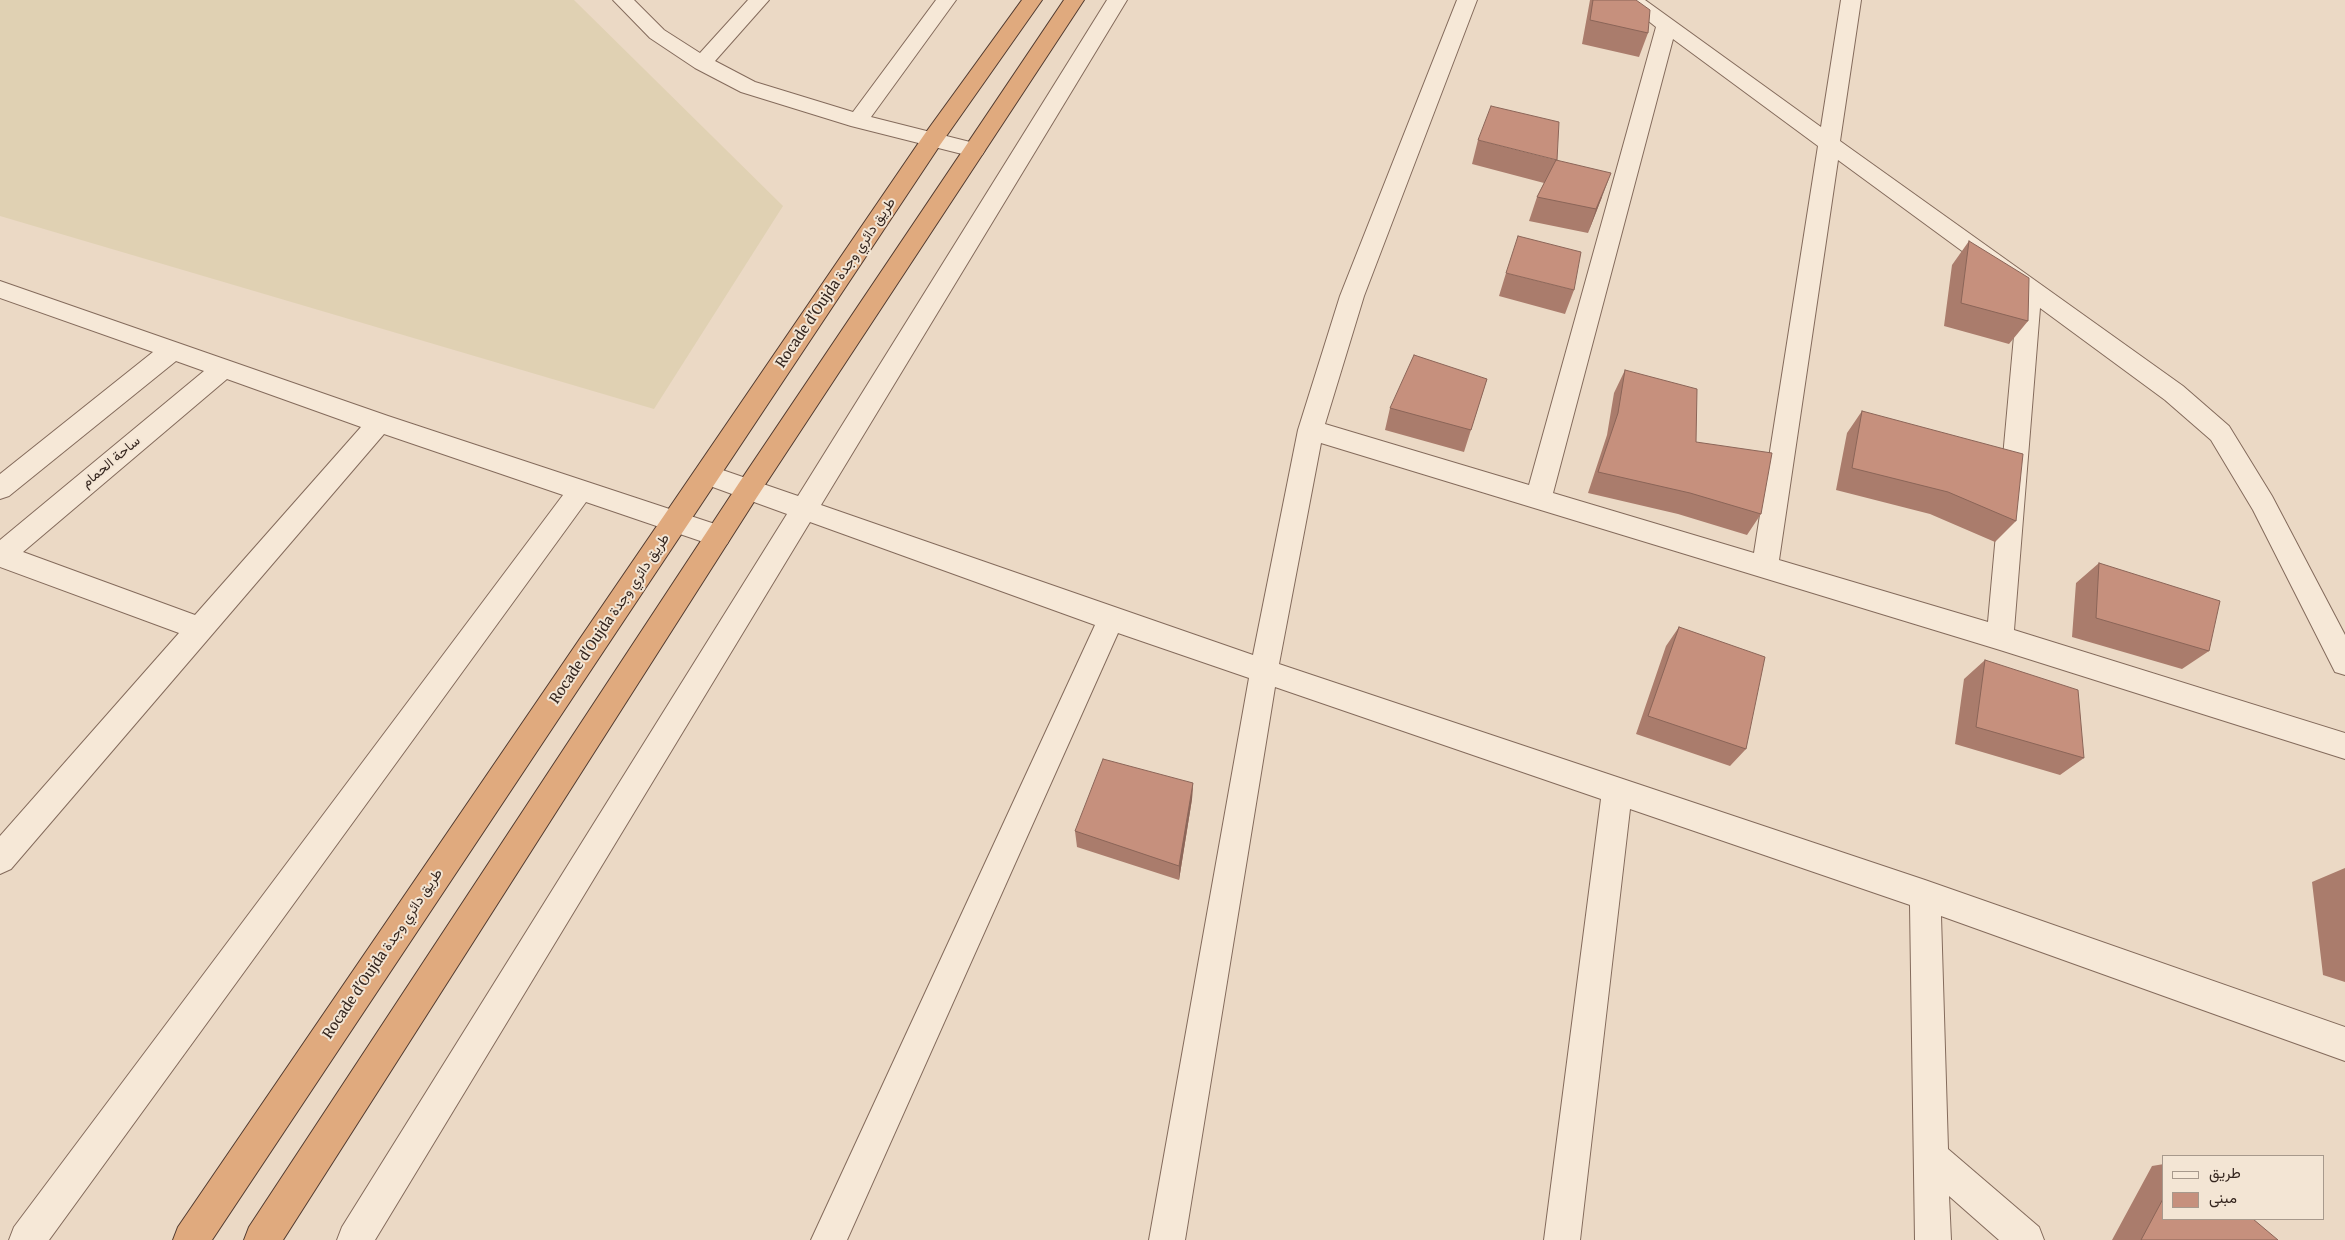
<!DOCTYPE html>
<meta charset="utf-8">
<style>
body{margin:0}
#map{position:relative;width:2345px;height:1240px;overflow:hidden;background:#ebd9c5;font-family:Merriweather,Vazirmatn,serif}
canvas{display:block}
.legend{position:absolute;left:2162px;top:1155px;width:162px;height:65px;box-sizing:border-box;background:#f3e5d4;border:1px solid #a7998c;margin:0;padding:6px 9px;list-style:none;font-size:15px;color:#35261f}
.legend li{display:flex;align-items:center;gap:10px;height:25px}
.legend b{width:25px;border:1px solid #a7998c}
</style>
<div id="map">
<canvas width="2345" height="1240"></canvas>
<ul class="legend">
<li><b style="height:6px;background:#f6e8d7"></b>طريق</li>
<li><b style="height:14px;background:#c6907d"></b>مبنى</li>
</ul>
</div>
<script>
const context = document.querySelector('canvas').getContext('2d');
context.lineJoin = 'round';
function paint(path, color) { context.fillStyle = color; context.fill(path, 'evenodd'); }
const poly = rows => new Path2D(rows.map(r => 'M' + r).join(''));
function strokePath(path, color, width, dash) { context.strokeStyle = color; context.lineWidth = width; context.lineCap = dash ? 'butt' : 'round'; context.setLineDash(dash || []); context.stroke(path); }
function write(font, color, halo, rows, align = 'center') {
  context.font = font + ' Merriweather,Vazirmatn,serif'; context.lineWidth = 4; context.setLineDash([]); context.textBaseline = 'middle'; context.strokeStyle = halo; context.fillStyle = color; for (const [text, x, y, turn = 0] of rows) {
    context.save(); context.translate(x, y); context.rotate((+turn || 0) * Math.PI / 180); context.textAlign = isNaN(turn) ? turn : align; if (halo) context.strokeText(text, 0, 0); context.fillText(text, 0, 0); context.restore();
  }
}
paint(poly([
 [0,0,574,0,783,206,654,409,0,216]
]), '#e0d1b3');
const minor = poly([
 [613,0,634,0,664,30,700,53,748,0,769,0,715,61,755,82,853,112,936,0,956,0,871,117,982,145,985,150,982,155,974,157,851,126,741,92,695,68,650,38,613,0],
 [1107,0,1127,0,821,505,1253,655,1298,430,1340,296,1457,0,1477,0,1364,296,1325,424,1529,485,1656,27,1622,0,1645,0,1821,127,1841,0,1861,0,1840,141,2183,386,2229,426,2272,496,2345,635,2345,675,2335,672,2253,510,2211,440,2165,400,2040,308,2014,630,2345,733,2345,759,2000,650,1321,443,1279,664,1925,880,2345,1027,2345,1061,1941,916,1948,1149,2039,1227,2044,1240,1999,1240,1949,1196,1951,1240,1915,1240,1910,905,1630,809,1580,1240,1544,1240,1601,799,1275,687,1185,1240,1149,1240,1249,678,1118,633,847,1240,811,1240,1095,625,810,522,375,1240,337,1240,342,1227,787,514,699,482,695,475,699,468,708,465,798,496,1107,0],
 [1673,39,1818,146,1754,553,1553,493,1673,39],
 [1838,160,2018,292,1988,622,1779,560,1838,160],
 [0,281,388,416,727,528,731,536,727,544,718,547,586,502,49,1240,9,1240,14,1227,563,495,384,434,11,869,0,874,0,836,179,633,0,567,0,540,204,371,176,361,9,496,0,499,0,474,153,352,0,298,0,281],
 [227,379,361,427,195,615,23,552,227,379]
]);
const trunk = poly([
 [1022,0,1042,0,940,145,212,1240,173,1240,178,1227,924,135,1022,0],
 [1064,0,1084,0,757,497,283,1240,244,1240,249,1227,739,483,1064,0]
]);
strokePath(minor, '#846b5c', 2);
strokePath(trunk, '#523b30', 2);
paint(minor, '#f6e8d7');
paint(trunk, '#e0aa7e');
paint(poly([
 [1590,0,1636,0,1648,33,1639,57,1582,44],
 [1478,140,1556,160,1602,197,1588,233,1529,221,1537,197,1544,183,1472,164],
 [1969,241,2028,321,2009,344,1944,326,1952,265],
 [1506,273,1574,290,1565,314,1499,296],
 [1625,370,1696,442,1761,514,1747,535,1678,514,1588,493,1607,435,1614,393],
 [1487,379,1464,452,1385,430,1390,408],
 [1862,411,2016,521,1995,542,1930,514,1836,490,1847,433],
 [2099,563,2209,651,2182,669,2072,637,2076,583],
 [1679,627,1746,749,1730,766,1636,734,1666,646],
 [1985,660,2084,758,2060,775,1955,744,1964,679],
 [1193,783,1192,799,1179,880,1077,847,1075,831],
 [2345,868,2345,982,2323,975,2312,882],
 [2164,1164,2164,1219,2278,1240,2112,1240,2152,1166]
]), '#aa7c6c');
paint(poly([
 [1611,173,1602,197,1588,233,1596,209],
 [1193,783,1192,799,1179,880,1179,866]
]), '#8b6558');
const building = poly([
 [1593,0,1636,0,1650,10,1648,33,1590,20,1593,0],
 [1491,106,1559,122,1557,160,1478,140,1491,106],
 [1556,160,1611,173,1596,209,1537,197,1556,160],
 [1518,236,1581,252,1574,290,1506,273,1518,236],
 [1969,241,2029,278,2028,321,1961,303,1969,241],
 [1414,355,1487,379,1471,430,1390,408,1414,355],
 [1625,370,1697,389,1696,442,1772,453,1761,514,1690,493,1598,472,1618,413,1625,370],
 [1862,411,2023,454,2016,521,1948,492,1852,468,1862,411],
 [2099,563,2220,601,2209,651,2096,618,2099,563],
 [1679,627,1765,657,1746,749,1648,716,1679,627],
 [1985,660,2078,690,2084,758,1976,727,1985,660],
 [1103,759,1193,783,1179,866,1075,831,1103,759],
 [2164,1197,2164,1219,2253,1219,2278,1240,2141,1240,2164,1197]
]);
paint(building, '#c6907d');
strokePath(building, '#8b6558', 1);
write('14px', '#35261f', '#f3e5d4', [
 ["Rocade d'Oujda طريق دائري وجدة",836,283,-56],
 ["ساحة الحمام",111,462,-40],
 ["Rocade d'Oujda طريق دائري وجدة",610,619,-56],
 ["Rocade d'Oujda طريق دائري وجدة",383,954,-56]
]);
</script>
